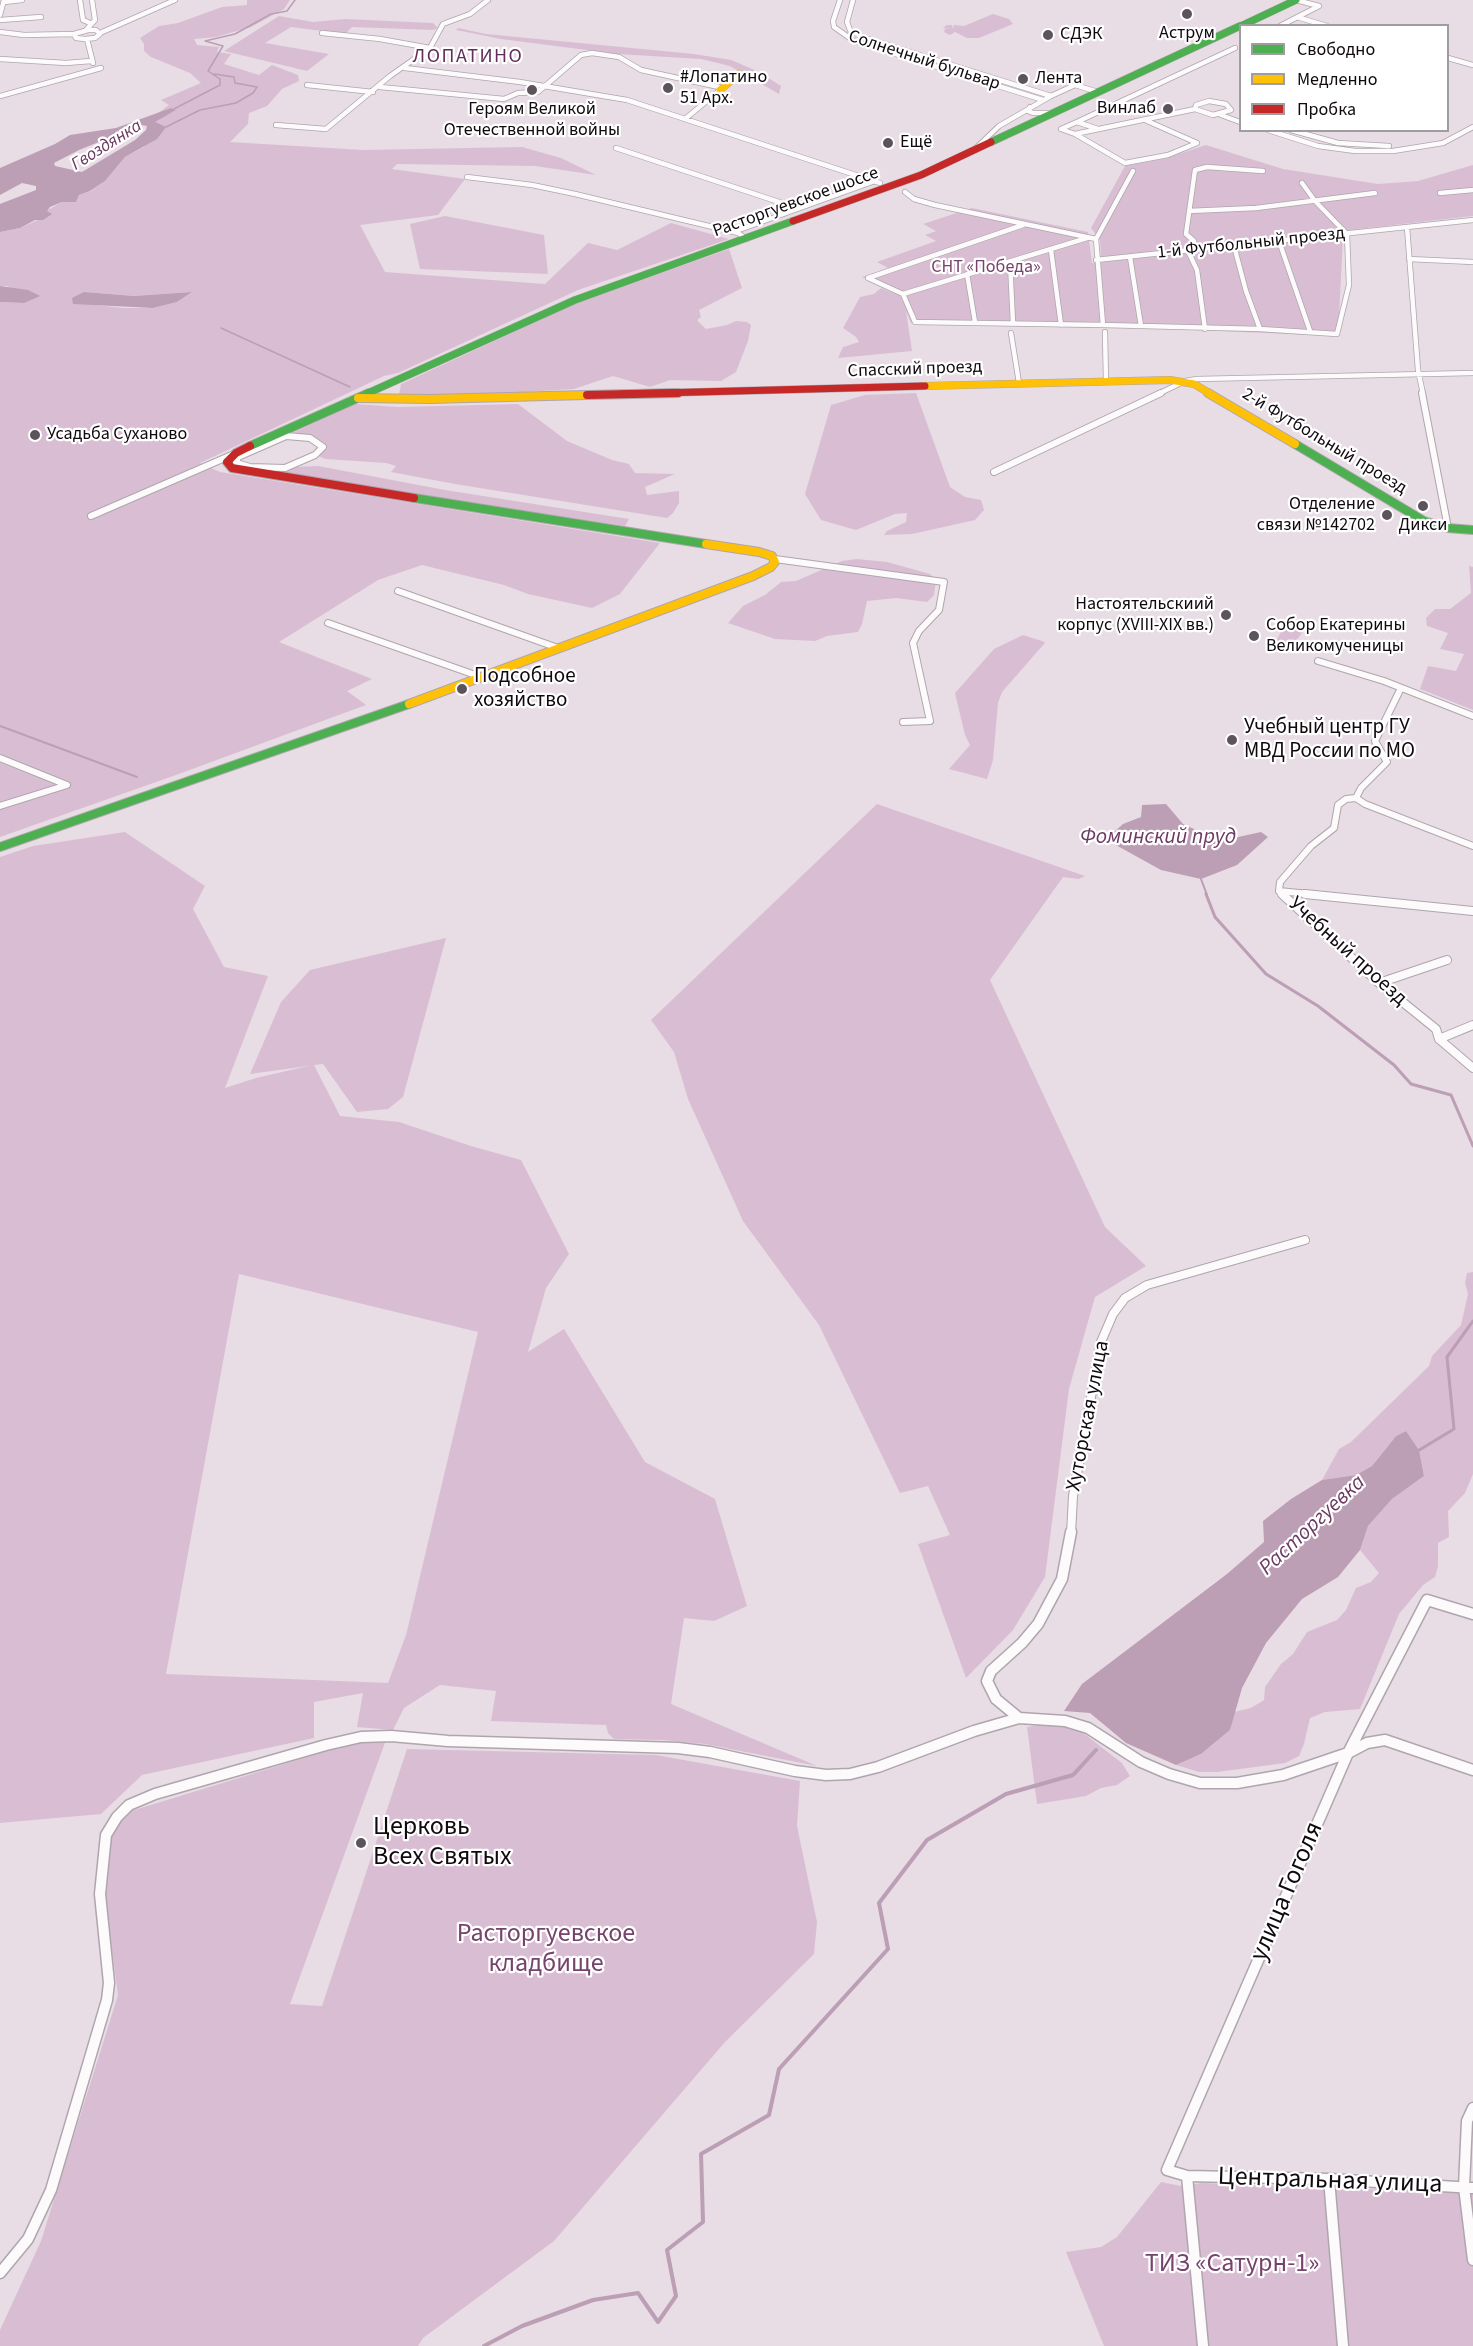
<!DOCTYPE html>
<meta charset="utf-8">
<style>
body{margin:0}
#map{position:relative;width:1473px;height:2346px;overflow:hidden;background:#e8dce5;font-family:"Source Sans 3",sans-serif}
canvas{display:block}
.legend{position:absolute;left:1239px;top:24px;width:210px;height:108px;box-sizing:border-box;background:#fff;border:2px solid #9f9d9f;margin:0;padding:8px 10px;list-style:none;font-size:18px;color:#100a0f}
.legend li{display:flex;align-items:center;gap:12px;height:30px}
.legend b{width:30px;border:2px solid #9f9d9f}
</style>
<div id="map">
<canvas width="1473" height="2346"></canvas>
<ul class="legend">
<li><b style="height:8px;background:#4caf50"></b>Свободно</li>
<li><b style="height:8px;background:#ffc107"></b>Медленно</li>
<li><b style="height:8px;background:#c62828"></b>Пробка</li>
</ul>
</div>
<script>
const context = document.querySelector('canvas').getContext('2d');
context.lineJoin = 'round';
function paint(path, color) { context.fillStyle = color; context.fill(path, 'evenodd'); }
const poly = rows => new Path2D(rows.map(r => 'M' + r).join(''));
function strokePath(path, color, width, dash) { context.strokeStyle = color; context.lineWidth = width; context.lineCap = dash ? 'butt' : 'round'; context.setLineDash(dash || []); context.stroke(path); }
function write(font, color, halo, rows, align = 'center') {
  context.font = font + ' "Source Sans 3",sans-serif'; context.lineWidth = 4.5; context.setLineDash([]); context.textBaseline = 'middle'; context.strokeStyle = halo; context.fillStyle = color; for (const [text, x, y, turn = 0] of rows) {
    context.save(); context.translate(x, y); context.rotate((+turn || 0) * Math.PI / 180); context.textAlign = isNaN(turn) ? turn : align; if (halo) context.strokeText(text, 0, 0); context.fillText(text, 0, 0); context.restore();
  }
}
paint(poly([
 [247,0,290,0,284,9,251,27,216,37,194,39,197,45,219,47,217,52,231,54,224,64,259,75,272,65,298,75,299,81,282,89,267,106,249,113,248,124,230,142,363,150,522,147,561,158,596,175,535,166,397,164,392,169,465,179,438,215,360,225,385,272,545,284,588,243,617,250,671,223,729,239,578,290,398,373,384,376,200,463,220,472,660,543,620,594,592,608,528,594,504,585,422,565,378,580,279,642,372,679,347,691,366,705,176,775,0,837,0,302,24,303,8,286,0,286,0,232,20,228,51,214,46,211,62,202,76,202,79,195,91,191,105,181,125,157,144,147,154,122,176,110,171,108,158,113,169,105,161,100,201,83,190,73,151,57,144,51,144,44,140,38,159,26,178,23,222,7,247,5],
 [84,292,134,296,192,292,177,302,153,308,124,308,87,304],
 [993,14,1009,19,1013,24,979,38,967,38,955,32,950,35,944,32,945,29,949,29,943,28,947,25,952,25,953,29,954,25,964,26],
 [279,16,313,22,345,19,433,23,438,28,433,30,352,27,345,34,291,27,265,43,329,54,307,71,224,51],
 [458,28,486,34,694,54,731,60,757,71,781,86,779,94,730,66,701,59,618,54,501,39,456,30],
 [1206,145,1283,169,1378,184,1418,181,1473,165,1473,216,1101,258,1100,240,1091,228,1125,166,1163,159],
 [972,208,1088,232,1092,263,1343,237,1338,336,1102,326,1099,328,911,323,906,311,912,351,838,358,843,347,859,342,856,337,843,328,860,297,874,294,881,288,900,296,862,277,888,268,877,262,936,241,925,235,936,231,923,224],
 [445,216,544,235,548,274,420,269,410,224],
 [729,249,742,288,699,310,701,317,697,320,706,329,727,325,736,321,747,322,751,325,748,341,736,372,721,381,670,380,650,387,613,376,574,389,508,393,399,395,401,384,577,303],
 [916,393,950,487,965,497,981,500,984,510,975,520,912,534,884,535,887,531,906,522,907,513,895,514,856,530,821,520,805,494,831,405,865,395],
 [355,404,398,407,518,404,567,441,612,460,629,464,635,473,675,474,645,487,647,495,679,491,679,503,673,513,667,518,455,484,391,472,396,466,386,463,326,459,315,455,323,447,310,438,286,436],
 [318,466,445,490,629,519,625,526,243,469],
 [857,559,887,562,930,574,936,580,934,595,927,602,896,598,867,601,862,624,858,632,827,636,815,641,775,639,728,623,743,606,765,595,781,582,796,581,842,561],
 [1469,566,1473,567,1473,710,1420,689,1428,666,1456,671,1464,654,1440,649,1448,633,1427,626,1426,618,1435,609,1450,609,1471,593],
 [1286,621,1308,624,1292,647,1282,647,1276,642],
 [1023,635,1045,642,1044,644,1002,692,998,703,993,760,987,779,949,769,970,745,965,735,955,693,994,649],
 [877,804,1085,876,1079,879,1063,877,990,980,1105,1227,1146,1266,1095,1297,1069,1389,1045,1577,1013,1630,966,1678,918,1544,950,1535,928,1486,900,1493,819,1325,743,1221,688,1099,674,1052,651,1020],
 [125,832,205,886,193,909,224,967,268,976,225,1088,256,1078,308,1066,250,1074,281,1002,310,970,446,938,403,1097,388,1109,357,1112,323,1064,314,1065,340,1116,399,1122,471,1146,521,1160,569,1254,546,1288,528,1352,564,1329,645,1462,715,1499,747,1606,714,1621,684,1618,671,1704,817,1766,705,1744,662,1740,614,1739,608,1733,606,1725,491,1721,496,1691,440,1685,404,1708,393,1730,357,1727,363,1693,314,1702,314,1738,142,1775,101,1814,0,1823,0,857,33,846],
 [239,1274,478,1332,406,1635,388,1683,166,1674],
 [1473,1272,1473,1474,1465,1493,1448,1511,1449,1537,1438,1543,1438,1566,1435,1577,1423,1585,1399,1614,1360,1709,1325,1712,1310,1718,1304,1744,1299,1756,1285,1763,1217,1772,1199,1772,1176,1765,1201,1754,1230,1730,1234,1712,1251,1708,1264,1700,1265,1687,1281,1664,1293,1654,1307,1632,1337,1620,1346,1610,1356,1588,1371,1582,1379,1573,1360,1550,1368,1526,1392,1499,1424,1476,1419,1450,1406,1431,1396,1436,1372,1466,1356,1475,1322,1480,1339,1449,1351,1442,1429,1366,1432,1356,1461,1325,1468,1294,1465,1283,1467,1273],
 [1050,1723,1074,1726,1122,1763,1130,1776,1117,1785,1101,1788,1086,1796,1037,1804,1027,1727],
 [386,1740,290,2004,322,2006,407,1749,656,1755,800,1781,797,1826,817,1922,814,1954,725,2042,554,2241,423,2338,418,2346,0,2346,0,2330,41,2241,118,1995,105,1901,112,1828,131,1811,356,1742],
 [1161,2182,1181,2186,1202,2183,1473,2193,1473,2346,1104,2346,1066,2252,1101,2247,1117,2237]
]), '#d9bed3');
paint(poly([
 [171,108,176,110,155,122,166,127,157,139,125,157,105,181,90,191,79,195,76,202,62,202,50,207,47,211,52,214,43,220,35,220,20,228,0,232,0,204,36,190,36,186,22,183,0,195,0,168,55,144,70,135,116,128],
 [141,125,147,126,146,130,135,140,82,172,55,166,54,163,79,150],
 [0,286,28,290,40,296,24,303,0,302],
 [84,292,134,296,192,292,177,302,153,308,73,304,72,298],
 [1166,804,1183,824,1220,841,1261,832,1268,837,1237,865,1201,879,1161,870,1114,844,1113,833,1123,824,1141,817,1142,805],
 [1406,1431,1419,1450,1424,1476,1392,1499,1368,1526,1360,1550,1338,1577,1302,1599,1266,1643,1242,1688,1230,1730,1201,1754,1176,1765,1126,1743,1090,1713,1064,1711,1082,1684,1227,1574,1264,1542,1263,1521,1291,1499,1322,1480,1356,1475,1372,1466,1396,1436]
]), '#bc9eb5');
strokePath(poly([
 [172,110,220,85,220,79,208,71,223,46,205,41,235,34,271,14,287,11,295,0],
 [166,127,200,110,236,103,253,93,257,87,235,83,234,77,214,74],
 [221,328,350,387]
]), '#bc9eb5', 1.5);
strokePath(poly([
 [0,726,137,777],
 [1201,879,1207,895]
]), '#bc9eb5', 2);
strokePath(poly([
 [1206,894,1215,917,1266,974,1318,1006,1394,1065,1411,1084,1451,1095,1473,1146],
 [1416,1452,1454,1429,1447,1357,1473,1321]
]), '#bc9eb5', 3);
strokePath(poly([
 [484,2346,522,2326,593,2300,638,2293,658,2322,676,2296,667,2250,703,2222,701,2154,769,2115,779,2069,888,1949,879,1903,927,1840,1006,1794,1073,1775,1096,1750]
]), '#bc9eb5', 4);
const streetFar3 = poly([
 [80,0,83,20,90,23],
 [840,0,833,21,834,27,854,41,1043,100],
 [853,0,847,22,850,30,862,37,1051,96],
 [4,2,22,0],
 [0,15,4,0],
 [1297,17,1327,26],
 [0,20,41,17],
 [1280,26,1319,6,1296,0],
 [86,30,95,20,92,0],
 [88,30,96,30,100,34,95,38,85,39,76,38,74,34,88,30],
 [0,32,24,35,74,34],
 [100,33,175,0],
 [322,33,380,39,430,48],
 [87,39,93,63],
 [1448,58,1473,65],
 [0,59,66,63,91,61],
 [405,68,520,82,627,100,880,183],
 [307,85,373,92],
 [380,87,504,99,518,93,538,92,581,55,592,53,619,57,641,70,719,87,720,90,685,119],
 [0,96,101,68],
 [1209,101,1226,104,1231,110,1213,115,1195,109,1196,105,1209,101],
 [1030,107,1028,111,1033,113,1052,113],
 [1221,115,1240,122],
 [1077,122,1061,129,1075,134,1125,163,1168,155,1197,143,1145,120],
 [276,125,326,129,390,76,430,48,443,24,470,14,488,0],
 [1098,129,1077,122,1235,48],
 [1268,130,1318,146,1355,151,1393,151,1443,143,1473,127],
 [1291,130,1338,143,1389,146],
 [1075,134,1195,109],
 [616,148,797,208],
 [974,150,999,126,1051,96,1075,85,1098,92],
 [467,177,532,185,575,194,738,233,747,239],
 [905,192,914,199,935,205,1096,239],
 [1440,193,1473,190],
 [1189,211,1256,208,1375,193],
 [1407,227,1418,370,1423,394],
 [738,233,739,230,875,181],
 [1279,241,1310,331],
 [1234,246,1246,291,1260,329],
 [1051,250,1061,325],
 [1188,251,1197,270,1205,329],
 [1194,251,1194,241,1186,234,1195,170,1207,167,1263,171],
 [1130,257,1141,326],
 [1409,259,1473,262],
 [1096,260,1473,220],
 [1010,262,1013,323],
 [967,274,975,322],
 [868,278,903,294,915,322,1103,325,1096,239,1133,171],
 [868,278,1023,225],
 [903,294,1087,238],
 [1103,325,1260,329,1337,334,1349,285,1347,234,1315,201,1302,183],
 [1105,332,1106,381],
 [1011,333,1019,383],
 [1158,394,1185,381,1197,379,1473,373]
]);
const streetFar2 = poly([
 [1422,393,1448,528],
 [286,436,310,438,323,447,315,455,285,468,250,467,236,463,238,457,286,436],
 [994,472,1161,393],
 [91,516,234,454],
 [775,559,944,582,939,610,919,631,913,643,930,721,903,722],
 [398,591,558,648],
 [328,623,481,677],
 [1318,661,1384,681,1473,716],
 [0,758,67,785,0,806],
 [1356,798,1365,804,1473,846],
 [1279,891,1319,895],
 [1284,895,1279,891,1280,882,1311,846,1334,828,1338,805,1346,799,1356,798,1361,788,1387,762,1375,741,1401,688]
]);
const streetFar1 = poly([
 [1282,894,1379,983,1436,1029,1439,1039,1473,1068],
 [1305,894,1473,911],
 [1379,983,1447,960],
 [1439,1039,1473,1025],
 [1071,1534,1073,1496,1101,1342,1113,1314,1125,1298,1147,1285,1305,1240]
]);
const street = poly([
 [1473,1614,1427,1600,1348,1753,1167,2170,1187,2176,1329,2179,1473,2188],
 [1019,1718,996,1699,987,1681,991,1671,1022,1643,1038,1624,1062,1579,1071,1532],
 [1473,2108,1467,2121,1464,2187,1473,2260],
 [1187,2176,1203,2346],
 [1329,2179,1343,2346],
 [0,2273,28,2239,51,2190,107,2000,109,1983,100,1894,106,1835,117,1817,129,1805,155,1794,326,1745,361,1737,391,1736,448,1741,678,1748,710,1752,795,1771,826,1775,850,1774,878,1767,974,1731,1019,1718,1065,1721,1088,1728,1141,1762,1169,1774,1200,1783,1237,1783,1283,1775,1348,1753,1367,1743,1385,1740,1473,1770]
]);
const fastFar1 = poly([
 [1241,26,1296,0],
 [991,142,1240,26],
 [366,394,575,300,793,221]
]);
const fast = poly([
 [1295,444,1424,521,1448,528,1473,530],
 [250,446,369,393],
 [414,498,706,544],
 [0,847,409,704]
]);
const slowFar1 = poly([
 [720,90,739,74],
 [925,386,1170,380,1194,384,1211,394]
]);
const slow = poly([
 [1208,393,1295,444],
 [358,398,430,399,587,395],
 [409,704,753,576,771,567,775,562,772,556,759,552,706,544]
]);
const jamFar1 = poly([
 [793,221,921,175,991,142],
 [622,394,925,386]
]);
const jam = poly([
 [587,395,678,393],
 [250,446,236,453,227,462,232,468,414,498]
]);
strokePath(streetFar3, '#aea6ac', 6);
strokePath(streetFar2, '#aea6ac', 8);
strokePath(streetFar1, '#aea6ac', 10);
strokePath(street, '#aea6ac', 13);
strokePath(fastFar1, '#aea6ac', 8);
strokePath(fast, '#aea6ac', 10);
strokePath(slowFar1, '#aea6ac', 8);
strokePath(slow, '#aea6ac', 10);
strokePath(jamFar1, '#aea6ac', 8);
strokePath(jam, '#aea6ac', 10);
strokePath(streetFar3, '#fcfafb', 4.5);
strokePath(streetFar2, '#fcfafb', 6);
strokePath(streetFar1, '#fcfafb', 8);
strokePath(street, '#fcfafb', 10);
strokePath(fastFar1, '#4caf50', 7);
strokePath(fast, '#4caf50', 8);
strokePath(slowFar1, '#ffc107', 7);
strokePath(slow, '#ffc107', 8);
strokePath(jamFar1, '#c62828', 7);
strokePath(jam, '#c62828', 8);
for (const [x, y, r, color] of [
 [1187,14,6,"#5c545a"],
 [1048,35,6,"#5c545a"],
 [1023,79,6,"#5c545a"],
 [668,88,6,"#5c545a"],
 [532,90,6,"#5c545a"],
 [1168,109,6,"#5c545a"],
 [888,143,6,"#5c545a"],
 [35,435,6,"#5c545a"],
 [1423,506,6,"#5c545a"],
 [1387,515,6,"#5c545a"],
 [1226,615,6,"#5c545a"],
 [1254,636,6,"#5c545a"],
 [462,689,6,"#5c545a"],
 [1232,740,6,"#5c545a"],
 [361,1843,6,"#5c545a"]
]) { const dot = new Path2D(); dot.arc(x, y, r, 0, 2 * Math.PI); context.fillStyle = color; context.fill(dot); strokePath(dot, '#fff', 2); }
write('18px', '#100a0f', '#fff', [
 ["Аструм",1187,34,"center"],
 ["СДЭК",1060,35],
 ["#Лопатино",680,78],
 ["51 Арх.",680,99],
 ["Лента",1035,79],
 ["Винлаб",1156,109,"right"],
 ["Героям Великой",532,110,"center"],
 ["Отечественной войны",532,131,"center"],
 ["Ещё",900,143],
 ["Усадьба Суханово",47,435],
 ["Отделение",1375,505,"right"],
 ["связи №142702",1375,526,"right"],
 ["Дикси",1423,526,"center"],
 ["Настоятельскиий",1214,605,"right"],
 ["корпус (XVIII-XIX вв.)",1214,626,"right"],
 ["Собор Екатерины",1266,626],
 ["Великомученицы",1266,647]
], 'left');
write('18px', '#100a0f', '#fff', [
 ["Солнечный бульвар",924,61,18],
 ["Расторгуевское шоссе",796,203,-20],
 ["1-й Футбольный проезд",1251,244,-6],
 ["Спасский проезд",915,370,-2],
 ["2-й Футбольный проезд",1324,442,31]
]);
write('italic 18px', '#6c3a63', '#fff', [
 ["Гвоздянка",107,146,-32]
]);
write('18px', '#76436c', '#fff', [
 ["СНТ «Победа»",986,268]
]);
context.letterSpacing = '1.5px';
write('20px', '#632c59', '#fff', [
 ["ЛОПАТИНО",468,58]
]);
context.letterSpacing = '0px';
write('21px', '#100a0f', '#fff', [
 ["Подсобное",474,677],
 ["хозяйство",474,701],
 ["Учебный центр ГУ",1244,728],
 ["МВД России по МО",1244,752]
], 'left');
write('21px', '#100a0f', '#fff', [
 ["Учебный проезд",1347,952,42],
 ["Хуторская улица",1089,1416,-79]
]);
write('italic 22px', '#6c3a63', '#fff', [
 ["Фоминский пруд",1158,838],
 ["Расторгуевка",1313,1526,-43]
]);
write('26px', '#100a0f', '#fff', [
 ["Церковь",373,1828],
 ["Всех Святых",373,1858]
], 'left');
write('26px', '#100a0f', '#fff', [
 ["улица Гоголя",1288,1892,-67],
 ["Центральная улица",1330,2182,2]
]);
write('26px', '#76436c', '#fff', [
 ["Расторгуевское",546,1935],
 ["кладбище",546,1965],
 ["ТИЗ «Сатурн-1»",1232,2265]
]);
</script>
